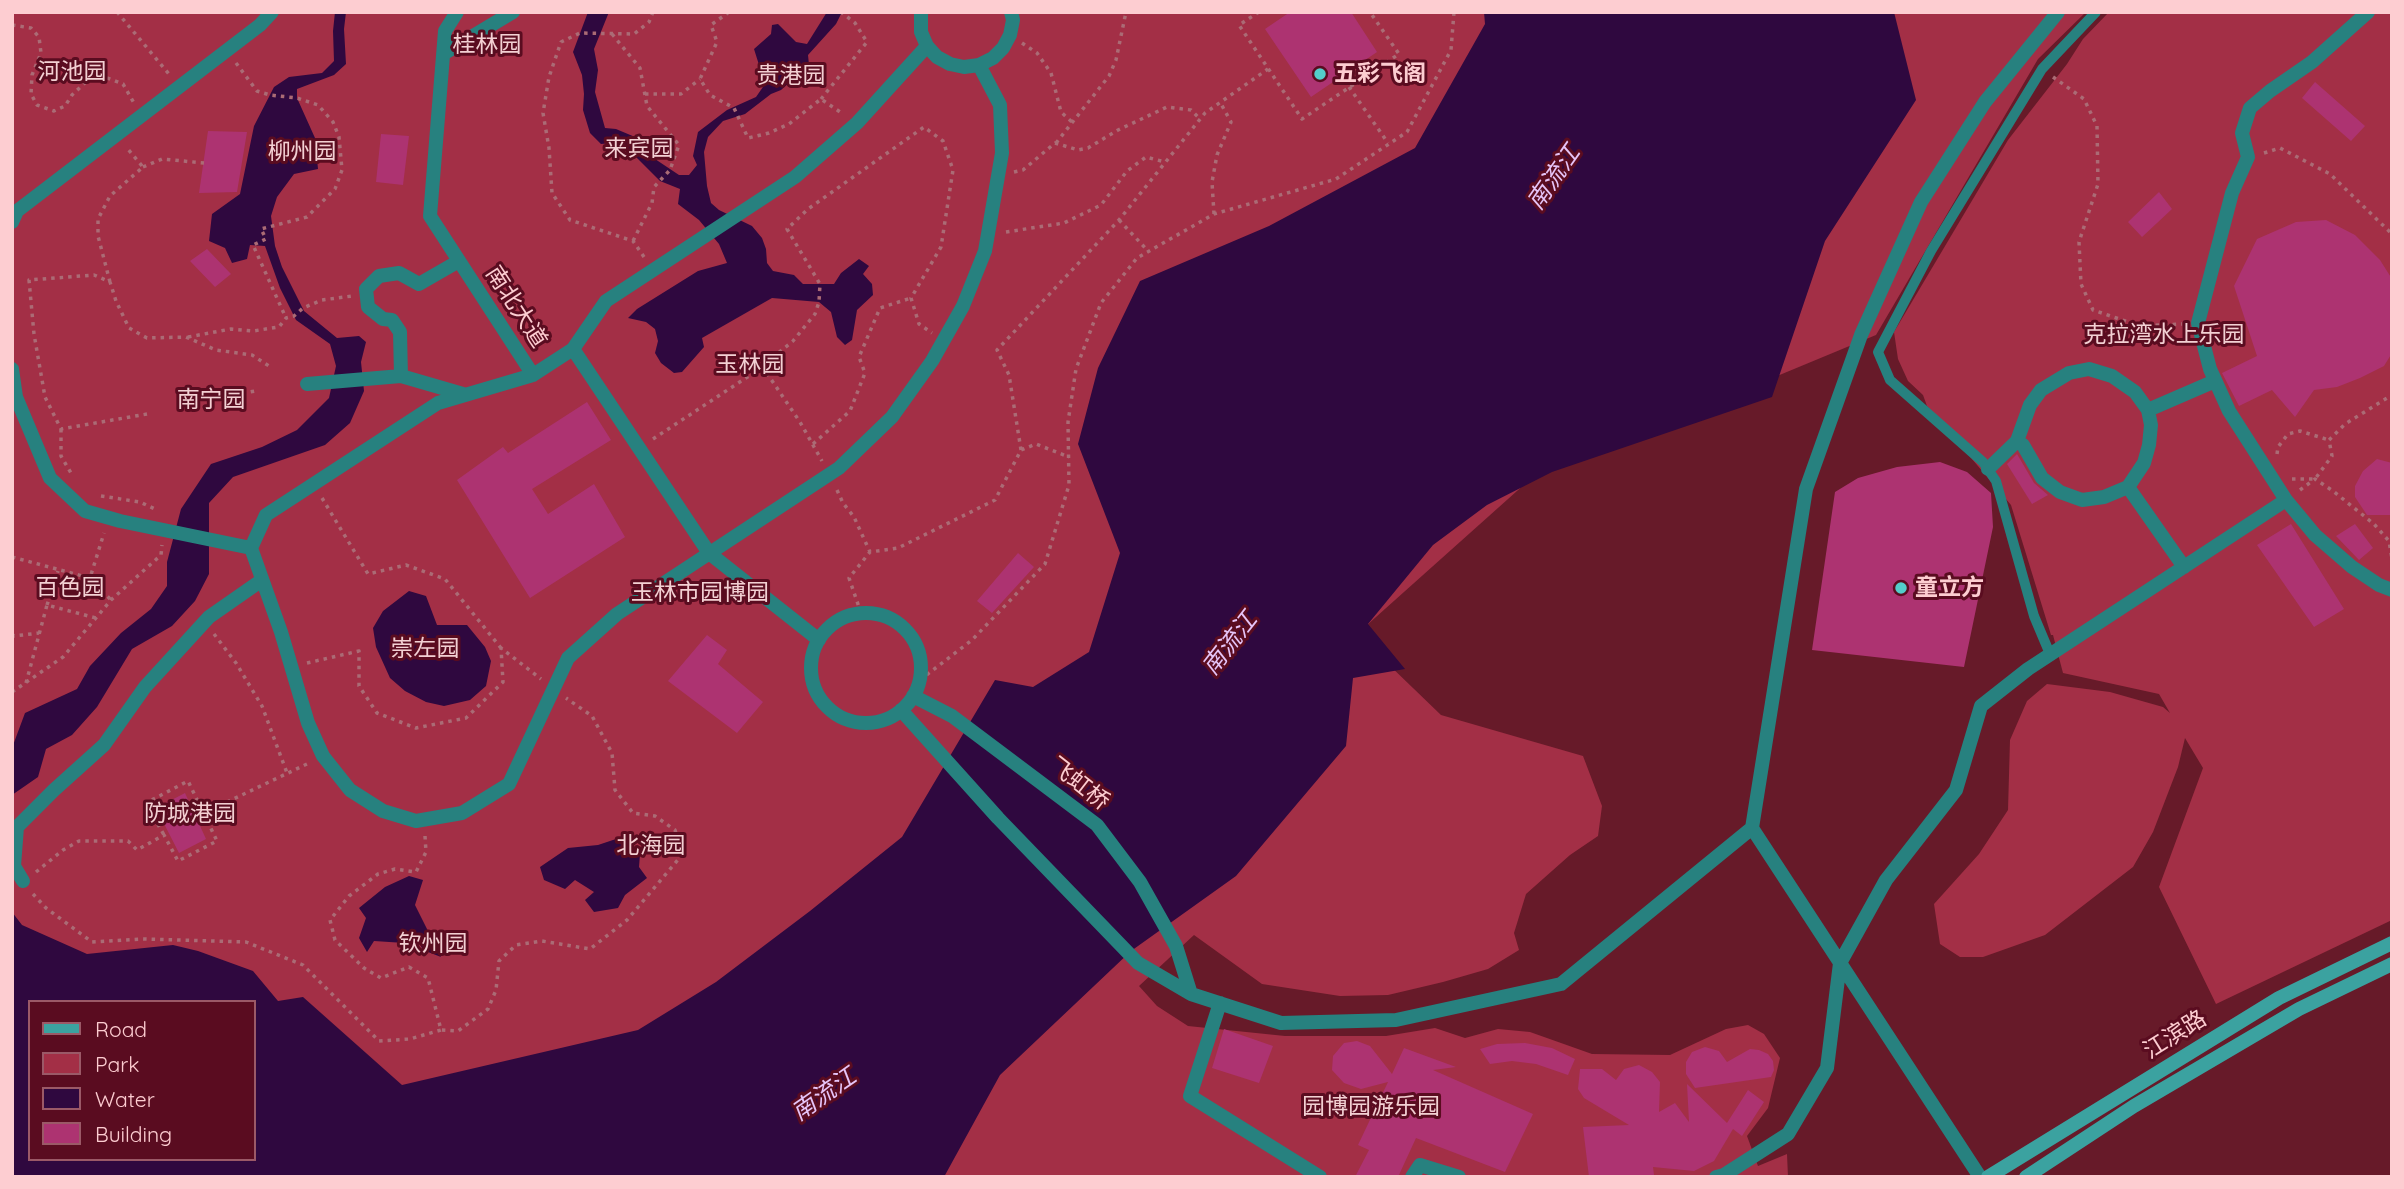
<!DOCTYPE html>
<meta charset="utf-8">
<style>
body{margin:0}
#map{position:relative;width:2404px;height:1189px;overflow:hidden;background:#671a29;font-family:Quicksand,sans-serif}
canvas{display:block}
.frame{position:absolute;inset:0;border:14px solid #fdcdd1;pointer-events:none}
.legend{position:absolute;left:28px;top:1000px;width:228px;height:161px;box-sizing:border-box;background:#5a0c20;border:2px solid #9b5967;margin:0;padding:9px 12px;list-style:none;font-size:21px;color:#fdcdd1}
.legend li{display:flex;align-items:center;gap:14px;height:35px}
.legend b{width:35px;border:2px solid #9b5967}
</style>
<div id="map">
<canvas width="2404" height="1189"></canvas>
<div class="frame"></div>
<ul class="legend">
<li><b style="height:9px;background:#3ba2a0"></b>Road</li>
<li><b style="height:19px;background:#a32f46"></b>Park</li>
<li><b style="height:19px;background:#2f083f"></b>Water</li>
<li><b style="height:19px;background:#ad3371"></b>Building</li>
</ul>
</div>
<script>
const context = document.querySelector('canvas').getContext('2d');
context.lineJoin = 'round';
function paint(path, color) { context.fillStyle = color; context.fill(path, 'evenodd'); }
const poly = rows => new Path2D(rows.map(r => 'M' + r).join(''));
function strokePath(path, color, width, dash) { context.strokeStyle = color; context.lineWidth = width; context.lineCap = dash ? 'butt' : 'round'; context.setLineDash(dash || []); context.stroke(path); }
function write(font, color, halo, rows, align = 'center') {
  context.font = font + ' Quicksand,"Noto Sans SC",sans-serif'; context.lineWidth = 6; context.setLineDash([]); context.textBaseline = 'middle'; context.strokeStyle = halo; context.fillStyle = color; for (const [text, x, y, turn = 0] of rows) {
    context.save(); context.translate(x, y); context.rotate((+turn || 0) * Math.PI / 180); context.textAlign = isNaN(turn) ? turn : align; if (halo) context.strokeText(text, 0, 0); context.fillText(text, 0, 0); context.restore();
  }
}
paint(poly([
 [12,12,2086,12,2038,59,1876,335,1741,391,1555,457,1357,634,1441,715,1583,756,1602,806,1598,836,1570,855,1526,894,1514,933,1519,950,1488,969,1443,982,1388,995,1340,996,1262,984,1194,935,1139,986,1157,1006,1188,1026,1285,1036,1386,1036,1435,1028,1465,1038,1498,1029,1530,1032,1592,1054,1670,1055,1726,1029,1748,1025,1764,1034,1780,1058,1768,1108,1747,1136,1758,1166,1787,1154,1788,1177,307,1177,254,1002,30,1002,12,1041],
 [2109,12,2392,12,2392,920,2216,1004,2159,887,2203,768,2185,738,2178,767,2153,832,2133,867,2045,935,1983,957,1960,957,1940,944,1934,904,1979,854,2008,810,2010,740,2027,701,2047,684,2110,692,2163,707,2170,713,2159,694,2063,673,2053,635,2051,635,2011,505,1927,406,1923,395,1908,381,1898,359,1894,332,2008,140,2067,64,2083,39]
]), '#a32f46');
paint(poly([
 [335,12,346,12,344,29,346,64,334,75,297,89,297,98,315,138,318,169,294,174,277,197,271,216,275,246,282,267,304,311,337,338,359,336,366,342,361,362,364,391,350,423,325,445,233,477,209,503,209,574,195,601,172,626,132,649,97,707,72,735,46,749,38,777,12,795,12,748,25,713,77,689,90,666,121,633,151,609,167,586,167,562,181,509,211,464,262,447,297,430,329,398,336,366,330,344,296,320,280,288,265,246,250,245,247,259,232,263,225,248,209,241,212,214,240,194,254,126,274,87,289,77,322,73,334,61,333,31],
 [588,12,609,12,594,49,598,70,595,92,605,128,616,129,635,137,649,155,679,175,689,175,697,165,693,156,698,132,727,110,756,97,765,84,754,49,771,34,772,25,778,24,796,42,807,44,827,12,842,12,836,24,808,55,809,65,781,90,771,94,745,114,723,121,708,137,704,152,707,186,711,203,719,210,752,226,762,238,766,249,767,263,773,271,794,275,803,284,834,284,841,273,859,259,869,266,863,274,872,284,873,295,857,310,852,340,845,345,837,337,831,312,819,302,772,298,702,338,704,347,682,372,674,373,661,363,655,353,658,341,655,329,646,322,628,318,637,309,698,271,727,263,719,244,699,220,678,204,680,189,660,181,621,142,601,144,590,133,583,110,584,94,582,75,573,52],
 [1484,12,1894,12,1916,100,1825,241,1772,397,1552,472,1487,505,1433,545,1368,624,1405,669,1353,678,1346,746,1236,876,1131,951,1000,1075,944,1177,15,1177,12,1174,12,912,22,925,87,954,173,945,198,951,253,971,278,1001,303,997,402,1085,638,1030,716,982,810,911,902,837,995,680,1033,687,1089,652,1120,553,1078,444,1098,368,1140,281,1269,226,1415,148,1485,24],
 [30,1002,254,1002,254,1159,30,1159],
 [409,591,426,596,437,625,467,625,485,647,491,661,486,686,470,700,444,706,426,702,405,691,390,678,376,647,373,628,383,611],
 [625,836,633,843,624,850,640,854,639,867,647,878,625,895,618,908,594,912,585,900,594,892,575,880,565,889,544,880,540,867,568,848,598,845],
 [409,876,423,880,415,905,441,957,423,950,420,944,374,941,367,952,359,938,366,918,359,908,385,887]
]), '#2f083f');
paint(poly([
 [1290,12,1351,12,1377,52,1311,97,1265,29],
 [2315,82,2365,126,2351,141,2302,98],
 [208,131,247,132,237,192,199,193],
 [381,134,409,136,403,185,376,182],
 [2159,192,2172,209,2142,237,2128,222],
 [2326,220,2355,235,2380,260,2392,279,2392,353,2384,366,2360,378,2337,387,2314,390,2295,417,2272,390,2239,406,2222,373,2257,356,2234,286,2257,239,2296,222],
 [207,249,231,274,215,287,190,261],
 [587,402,611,440,532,489,548,514,594,484,625,537,530,598,457,480,503,447,508,453],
 [2017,454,2034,483,2048,495,2032,504,2007,464],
 [2377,459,2392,463,2392,515,2367,515,2355,497,2355,486,2363,471],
 [1940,462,1967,472,1991,493,1993,527,1964,667,1812,650,1835,492,1858,478,1897,467],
 [2291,524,2344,609,2314,627,2257,545],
 [2355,524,2373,548,2359,560,2336,536],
 [1018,553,1034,567,992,613,977,601],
 [707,635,727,650,718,664,763,702,737,733,668,681],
 [185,793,206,839,179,853,156,808],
 [1224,1029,1273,1046,1259,1083,1212,1068],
 [1357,1041,1370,1046,1392,1074,1404,1048,1456,1067,1433,1070,1533,1114,1505,1172,1416,1138,1398,1177,1355,1177,1369,1150,1358,1145,1388,1082,1361,1089,1344,1083,1332,1070,1333,1056,1344,1043],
 [1525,1043,1552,1048,1575,1059,1568,1075,1536,1064,1512,1061,1490,1064,1480,1049,1497,1044],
 [1705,1047,1719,1051,1727,1062,1750,1049,1759,1050,1768,1054,1773,1061,1774,1070,1771,1077,1695,1088,1686,1074,1686,1062,1692,1052],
 [1639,1065,1652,1072,1660,1082,1659,1112,1675,1103,1689,1122,1687,1084,1727,1123,1748,1090,1764,1102,1742,1136,1733,1129,1714,1161,1694,1171,1653,1167,1654,1175,1589,1177,1583,1127,1629,1125,1584,1098,1578,1089,1580,1069,1602,1069,1616,1080,1624,1069]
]), '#ad3371');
strokePath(poly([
 [117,12,169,74],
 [729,12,711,25,717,42,700,79,710,95,734,108,748,138,769,133,789,124,821,99,843,114],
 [1259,12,1239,25,1302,119,1399,54,1370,12],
 [12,25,31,28,39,37,41,53,32,75,31,94,37,105,54,111,65,106,72,95,87,81,105,77,123,84,134,103],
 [612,34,640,68,647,106,679,145,670,170,654,187,652,203,633,241],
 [1022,43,1037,53,1051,73,1061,112,1073,123],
 [236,63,257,91,270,95,297,98,318,105,333,122,339,137,342,170,335,189,307,217,261,229,266,239,253,245,286,318],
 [2053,77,2084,99,2097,126,2098,184,2079,242,2081,284,2093,310,2140,326,2182,324],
 [1349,87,1388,143],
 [645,94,681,94,700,79],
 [821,99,867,42,855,23,841,12],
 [1056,143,1109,76,1116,60,1126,12],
 [2264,153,2280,148,2330,174,2392,234],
 [143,167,162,159,204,163],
 [1014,172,1023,170,1055,143,1078,150,1088,148,1118,130,1167,107,1191,110,1200,119],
 [1214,214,1212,182,1217,155,1231,122,1220,102],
 [1119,220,1149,252],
 [1006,232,1064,223,1101,205,1127,171,1146,157,1165,162],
 [644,257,633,241,570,220,552,193,549,148,543,113,549,77,561,42,580,33,634,34,649,22,653,12],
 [110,282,98,236,98,219,110,196,143,167,127,148],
 [188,337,231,329,253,331,279,327,286,318,294,316,303,308,322,300,352,296],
 [762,366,800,422,822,461],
 [209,400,255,391],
 [147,414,61,429,45,397,34,334,29,280,94,275,110,282,116,301,129,328,147,338,186,337,216,350,252,355,269,366],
 [61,429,61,456,71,473],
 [653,439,755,372,793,341,815,314,819,302,820,284,787,229,808,209,924,127,943,141,953,170,941,247,911,298,919,324,932,333],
 [813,444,850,411,865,373,859,357,880,308,911,298],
 [1021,450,1009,375,997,350,1119,220,1205,113,1268,69],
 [2277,454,2278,447,2288,434,2300,431,2329,440],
 [2292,479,2315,479,2332,456,2329,440,2345,424,2392,395],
 [837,490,843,503,854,517,870,552],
 [2300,490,2315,479,2333,491,2374,524,2389,541,2392,559],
 [101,496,140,502,157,510],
 [322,498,368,574,406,565,445,579,501,648],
 [12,557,90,578,104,533],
 [90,578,111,600],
 [47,605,58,571],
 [861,613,849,578,870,552,898,548,995,500,1021,450,1036,444,1069,457],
 [12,634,14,636,39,633],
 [214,634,236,663,262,706,287,773],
 [307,663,359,651,359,686,377,713,416,728,466,718,503,682,501,648,541,679],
 [920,680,972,640,1045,564,1069,485,1068,422,1076,369,1101,303,1137,258,1214,214,1336,179,1407,132,1451,50,1454,12],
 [26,683,47,605,96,618],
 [12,692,63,657,111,600,161,555,162,545],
 [204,813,309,763],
 [425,836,426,852,416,872,395,869,378,874,349,896,330,920,335,940,364,968,381,978,409,967,428,978,441,1030,458,1031,488,1009,496,990,499,961,516,945,542,941,590,949,627,920,682,855,675,830,655,816,633,813,615,790,612,753,592,716,566,698],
 [36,872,63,850,79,841,128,841,137,850,164,835,178,861,217,841,188,781,146,803,164,835],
 [33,894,46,908,92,942,143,939,246,942,303,965,379,1041,410,1039,441,1030]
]), '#ab6b75', 3.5, [3.5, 5]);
strokePath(poly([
 [2050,654,2034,616,1996,481,1983,462,1890,380,1878,352,1931,251,2042,69,2096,12]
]), '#27817f', 10);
strokePath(poly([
 [457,12,445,31,430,216,533,375,573,349,709,553,819,640],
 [921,12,921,32,927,46,937,57,950,64,964,67,979,65,993,58,1003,48,1010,35,1013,20,1011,12],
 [443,54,513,12],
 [12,222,17,211,260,25,272,12],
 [573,349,606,301,795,177,857,123,927,46],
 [12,369,16,397,50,478,85,511,120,521,251,548],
 [533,375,438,403,266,515,251,548,281,632,308,723,323,756,350,790,383,811,416,821,462,813,509,784,568,658,617,614,839,468,892,417,932,361,963,306,985,251,1002,153,1000,105,979,65],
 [401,376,463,394],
 [307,384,401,376,400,332,392,320,383,319,368,307,366,289,379,276,399,273,419,284,459,261],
 [2017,441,2030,405,2041,390,2069,373,2089,369,2112,376,2135,392,2148,410],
 [1988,469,2017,441,2023,445,2042,478,2060,492,2082,500,2104,497,2128,487],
 [2286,500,2229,411,2210,369,2198,323,2232,193,2248,157,2242,133,2250,108,2270,91,2312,62,2368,12],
 [2184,567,2128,487,2144,463,2149,445,2151,425,2148,410,2215,381],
 '811 668a55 55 0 1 1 110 0a55 55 0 1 1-110 0Z',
 [913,696,952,716,1097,825,1140,882,1176,946,1191,994],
 [901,710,998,818,1138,963,1191,994,1281,1023,1396,1020,1561,984,1752,828,1806,489,1861,335,1921,202,1985,102,2058,12],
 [1752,828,1980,1177],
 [23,881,14,866,17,827,54,790,104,745,145,687,209,617,262,580],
 [1220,1003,1190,1096,1320,1177],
 [1412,1177,1420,1165,1459,1177],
 [1716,1177,1724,1175,1788,1134,1827,1068,1840,963,1886,880,1956,790,1981,706,2028,669,2286,500,2315,535,2352,567,2379,585,2392,590]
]), '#27817f', 14);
strokePath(poly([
 [1988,1177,2279,998,2392,943],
 [2026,1177,2134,1106,2299,1009,2392,964]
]), '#3ba2a0', 14);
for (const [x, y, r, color] of [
 [1320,74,7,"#53cdca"],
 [1901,588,7,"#53cdca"]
]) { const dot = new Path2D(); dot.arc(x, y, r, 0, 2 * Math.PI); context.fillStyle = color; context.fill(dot); strokePath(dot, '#5a0c20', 2.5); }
write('23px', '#f3d0d3', '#5a0c20', [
 ["桂林园",487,45],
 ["河池园",72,72],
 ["贵港园",791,76],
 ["来宾园",639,149],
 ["柳州园",302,152],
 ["克拉湾水上乐园",2164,335],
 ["玉林园",750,365],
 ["南宁园",211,400],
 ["百色园",70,588],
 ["玉林市园博园",700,593],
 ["崇左园",425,649],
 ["防城港园",190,814],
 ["北海园",651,846],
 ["钦州园",433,944],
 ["园博园游乐园",1371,1107]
]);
write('bold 23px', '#fdcdd1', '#5a0c20', [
 ["五彩飞阁",1334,74],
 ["童立方",1915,588]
], 'left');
write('23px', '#fdcdd1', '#5a0c20', [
 ["南北大道",516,307,57],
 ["飞虹桥",1079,784,38],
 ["江滨路",2175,1035,-32]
]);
write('italic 24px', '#e6c5f9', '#5a0c20', [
 ["南流江",1554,178,-55],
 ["南流江",1230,644,-52],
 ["南流江",824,1095,-35]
]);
</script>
